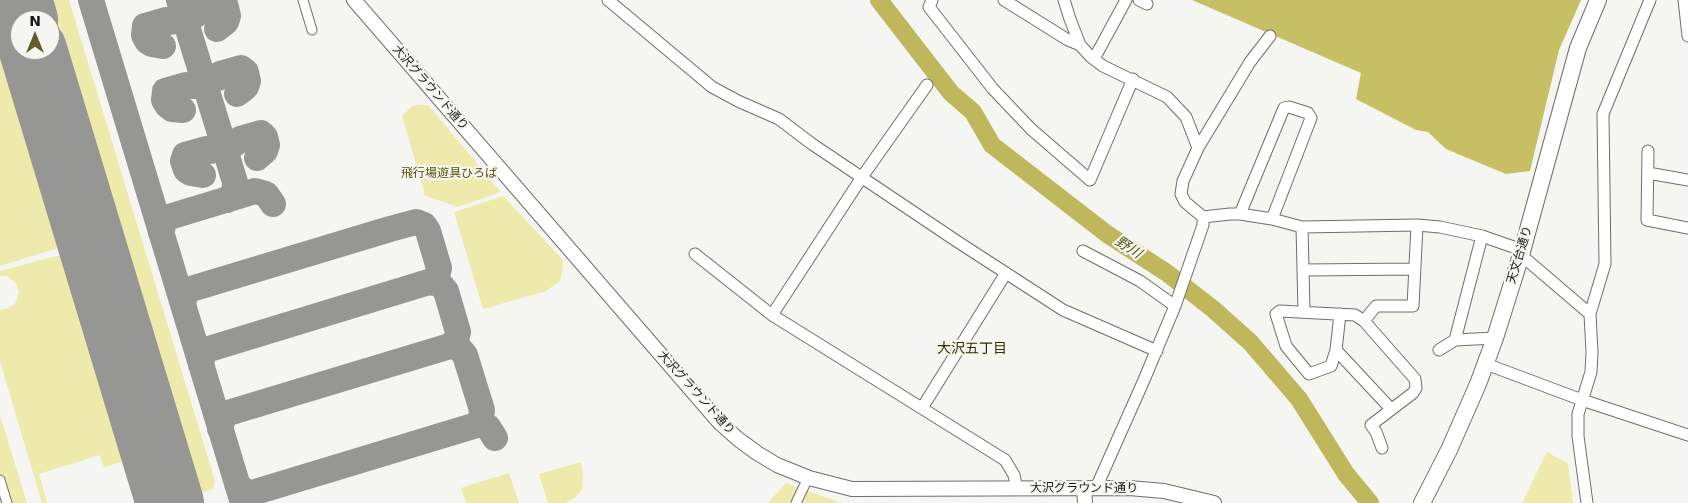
<!DOCTYPE html>
<meta charset="utf-8">
<style>
body{margin:0}
#map{position:relative;width:1688px;height:503px;overflow:hidden;background:#f5f5f1;font-family:"DejaVu Sans",sans-serif}
canvas{display:block}
.north{position:absolute;left:10px;top:10px;width:50px;height:50px;box-sizing:border-box;background:#f5f5f1;border:1px solid #9d9d9a;border-radius:50%;rotate:0deg;font-size:14px;font-weight:700;line-height:20px;text-align:center;color:#181817}
.north::after{content:'';display:block;margin:auto;width:18px;height:22px;background:#615d2a;clip-path:polygon(50% 0,100% 100%,50% 72%,0 100%)}
</style>
<div id="map">
<canvas width="1688" height="503"></canvas>
<div class="north">N</div>
</div>
<script>
const context = document.querySelector('canvas').getContext('2d');
context.lineJoin = 'round';
function paint(path, color) { context.fillStyle = color; context.fill(path, 'evenodd'); }
const poly = rows => new Path2D(rows.map(r => 'M' + r).join(''));
function strokePath(path, color, width, dash) { context.strokeStyle = color; context.lineWidth = width; context.lineCap = dash ? 'butt' : 'round'; context.setLineDash(dash || []); context.stroke(path); }
function write(font, color, halo, rows, align = 'center') {
  context.font = font + ' "DejaVu Sans","Noto Sans JP",sans-serif'; context.lineWidth = 4.5; context.setLineDash([]); context.textBaseline = 'middle'; context.strokeStyle = halo; context.fillStyle = color; for (const [text, x, y, turn = 0] of rows) {
    context.save(); context.translate(x, y); context.rotate((+turn || 0) * Math.PI / 180); context.textAlign = isNaN(turn) ? turn : align; if (halo) context.strokeText(text, 0, 0); context.fillText(text, 0, 0); context.restore();
  }
}
paint(poly([
 [46,0,69,0,215,481,213,489,204,492,199,492,193,486],
 [0,38,58,248,0,266],
 [418,105,428,105,501,192,458,207,424,195,424,191,402,116,411,107],
 [503,196,563,260,562,271,560,281,546,291,483,309,454,212],
 [61,255,124,461,104,467,100,455,39,474,47,503,42,503,0,361,0,310,5,309,15,304,19,293,16,283,7,276,0,276,0,271],
 [0,415,27,503,0,503],
 [1547,452,1568,464,1573,503,1522,503],
 [581,462,583,475,582,490,573,499,565,503,548,503,539,474],
 [509,473,519,503,466,503,461,488],
 [786,483,841,503,768,503]
]), '#eeeaac');
paint(poly([
 [1192,0,1581,0,1559,50,1530,171,1506,174,1446,149,1428,132,1416,130,1356,99,1361,73]
]), '#c7bf63');
strokePath(poly([
 [879,0,951,93,973,112,992,145,1107,234,1167,273,1213,309,1250,342,1299,399,1346,474,1370,503]
]), '#beb75b', 18);
strokePath(poly([
 [91,0,243,503],
 [179,0,235,182,235,191,227,200],
 [163,46,152,44,147,41,144,35,145,26,166,20,170,22,175,21,183,15,194,16,198,13,201,10,221,3,226,7,228,16,226,22,217,29],
 [183,110,172,109,167,105,164,100,165,91,186,85,190,86,195,86,203,80,213,80,218,78,220,74,241,68,246,72,248,81,246,87,237,94],
 [203,175,191,173,186,170,183,161,185,155,206,149,210,151,215,150,223,144,233,145,237,142,240,139,261,133,265,137,267,145,265,151,257,158],
 [161,233,164,222,169,217,255,191,266,194,273,204],
 [430,282,440,284,446,291,458,332,456,340,450,346],
 [183,305,185,294,191,289,390,229,416,222,424,225,428,231,439,268,437,276,432,281,209,349,203,354,201,365],
 [220,429,223,418,228,413,450,346,459,348,465,355,482,410,481,419,476,425],
 [237,484,244,491,252,493,480,424,488,427,495,438],
 [167,495,174,503]
]), '#969694', 26);
strokePath(poly([
 [18,0,24,20],
 [33,50,170,503]
]), '#969694', 68);
const pedestrian = poly([
 [303,0,312,30],
 [0,480,7,503],
 [796,503,808,478]
]);
const minor = poly([
 [608,0,712,87,738,101,779,119,812,144,958,242,1063,310,1157,351],
 [932,0,929,7,993,89,1031,129,1090,180,1133,79],
 [1004,0,1068,40,1080,45],
 [1064,0,1070,19,1080,45,1091,57,1103,66,1167,97,1186,117,1198,148,1183,181,1181,194,1185,202,1203,217,1230,214,1240,214,1272,219,1302,227,1417,225,1440,227,1482,236,1522,250],
 [1139,0,1147,4],
 [1684,0,1688,36],
 [1094,59,1126,0],
 [1198,148,1250,62,1270,36],
 [1648,151,1647,220,1688,228],
 [1648,173,1688,180],
 [1240,214,1284,108,1289,107,1308,113,1311,118,1272,219],
 [1302,227,1304,311],
 [1083,251,1140,281,1175,306],
 [695,254,772,315,1005,460,1014,475,1017,489],
 [1521,255,1590,314],
 [1304,270,1414,269],
 [1340,314,1336,350,1391,409],
 [772,315,862,177,927,85],
 [1364,321,1376,306,1413,306,1417,225],
 [1455,340,1482,236],
 [1336,350,1331,366,1309,374,1286,346,1276,314,1280,311,1355,315,1364,321,1415,379,1416,388,1413,393,1371,425,1376,432,1382,448],
 [1439,350,1455,340,1495,338],
 [1486,364,1582,400,1688,435],
 [922,408,1006,273],
 [1096,488,1144,380,1175,306,1203,225,1203,217],
 [1587,503,1578,436,1578,414,1591,372,1592,352,1590,314,1605,264,1603,114,1650,0]
]);
const tertiary = poly([
 [354,0,719,422,738,439,757,453,777,465,809,478,852,489,1129,488,1164,491,1214,503],
 [1084,488,1085,503]
]);
const secondary = poly([
 [1422,503,1449,450,1478,384,1495,338,1521,255,1578,48,1598,0]
]);
strokePath(pedestrian, '#6e6e6b', 11);
strokePath(minor, '#6e6e6b', 13);
strokePath(tertiary, '#6e6e6b', 16);
strokePath(secondary, '#6e6e6b', 18);
strokePath(pedestrian, '#fff', 9);
strokePath(minor, '#fff', 11);
strokePath(tertiary, '#fff', 14);
strokePath(secondary, '#fff', 16);
write('12px', '#181817', '#f5f5f1', [
 ["大沢グラウンド通り",430,88,49],
 ["天文台通り",1520,255,-73],
 ["大沢グラウンド通り",696,393,48],
 ["大沢グラウンド通り",1084,489]
]);
write('12px', '#565006', '#f5f5f1', [
 ["飛行場遊具ひろば",449,174]
]);
write('italic 14px', '#59540c', '#f5f5f1', [
 ["野川",1128,248,33]
]);
write('14px', '#312d02', '#f5f5f1', [
 ["大沢五丁目",972,349]
]);
</script>
